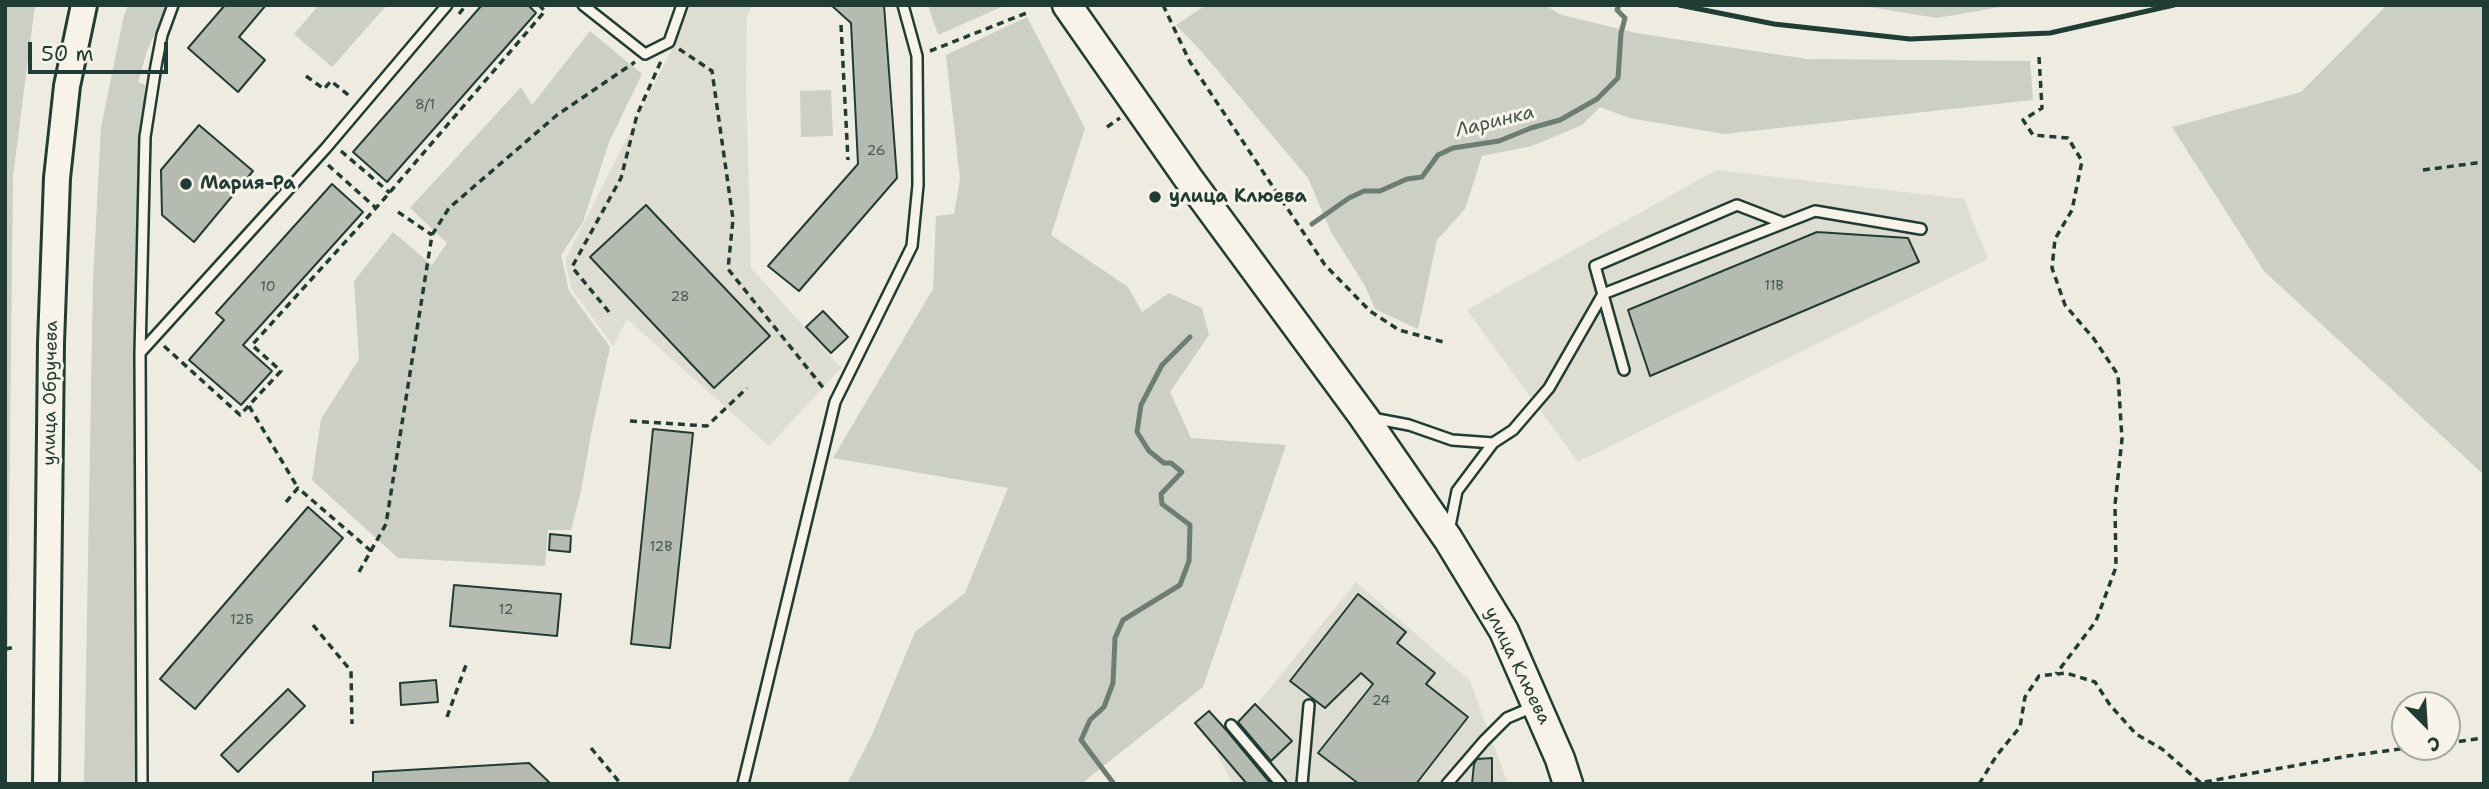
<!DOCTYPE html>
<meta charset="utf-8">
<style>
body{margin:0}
#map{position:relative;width:2489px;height:789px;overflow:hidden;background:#eeece1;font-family:"Shantell Sans",sans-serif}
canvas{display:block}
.frame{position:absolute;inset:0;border:7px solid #1f3d34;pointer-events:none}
.north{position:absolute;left:2391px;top:691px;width:70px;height:70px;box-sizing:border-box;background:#f7f3e8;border:2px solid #a1aaa0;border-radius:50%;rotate:156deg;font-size:19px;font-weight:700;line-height:28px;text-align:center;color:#1f3d34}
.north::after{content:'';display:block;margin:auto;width:24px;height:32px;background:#1f3d34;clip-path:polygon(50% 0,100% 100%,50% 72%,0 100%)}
.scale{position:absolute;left:28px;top:42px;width:140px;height:32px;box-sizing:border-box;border:4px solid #1f3d34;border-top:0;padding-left:9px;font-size:21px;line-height:24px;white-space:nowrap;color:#1f3d34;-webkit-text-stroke:5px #f7f3e8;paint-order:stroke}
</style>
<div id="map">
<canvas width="2489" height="789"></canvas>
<div class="frame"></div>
<div class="north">С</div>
<div class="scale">50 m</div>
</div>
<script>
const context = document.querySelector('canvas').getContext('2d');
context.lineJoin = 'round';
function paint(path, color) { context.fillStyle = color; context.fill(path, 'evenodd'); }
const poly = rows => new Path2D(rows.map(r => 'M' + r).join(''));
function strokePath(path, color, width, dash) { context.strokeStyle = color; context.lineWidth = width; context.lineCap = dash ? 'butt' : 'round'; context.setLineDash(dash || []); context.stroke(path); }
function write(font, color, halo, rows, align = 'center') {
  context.font = font + ' "Shantell Sans",sans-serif'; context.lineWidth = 6; context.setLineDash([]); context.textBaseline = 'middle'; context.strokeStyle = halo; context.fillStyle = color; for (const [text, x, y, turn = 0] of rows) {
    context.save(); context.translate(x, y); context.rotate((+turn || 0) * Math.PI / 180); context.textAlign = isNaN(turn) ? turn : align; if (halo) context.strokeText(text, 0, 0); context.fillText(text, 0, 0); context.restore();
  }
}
paint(poly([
 [691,5,752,5,747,16,746,86,751,268,841,368,769,446,627,319,613,346,571,288,565,260,670,53],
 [1716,170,1964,199,1988,259,1578,462,1467,310],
 [1356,582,1470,681,1508,784,1233,784,1217,754]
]), '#ddddd2');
paint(poly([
 [5,5,35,5,13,176,6,784],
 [128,5,168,5,147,51,138,82,145,85,136,784,84,784,93,280,101,127,124,15],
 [319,5,387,5,332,67,294,34],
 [928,5,1006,5,938,35],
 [1206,5,1544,5,1562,15,1636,33,1807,59,2030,61,2033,100,1724,134,1629,118,1600,107,1582,125,1532,146,1482,156,1465,209,1437,240,1418,329,1375,309,1365,286,1331,232,1308,178,1202,52,1176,25],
 [1857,5,2012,5,1937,18],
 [2387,5,2484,5,2484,475,2264,271,2172,127,2301,92],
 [1027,17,1085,128,1051,235,1128,287,1142,312,1169,293,1202,308,1209,335,1170,392,1191,438,1286,445,1203,687,1081,784,847,784,872,735,915,632,965,593,1008,488,833,458,933,289,936,216,954,214,960,179,946,55],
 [590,31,642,74,609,142,583,222,561,255,569,291,610,347,591,434,581,491,571,530,548,530,545,566,398,558,312,480,321,419,359,359,354,281,393,232,432,265,447,243,410,208,521,87,532,105],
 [831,90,833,136,801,137,800,91]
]), '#cccfc4');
strokePath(poly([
 [1312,224,1349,198,1364,191,1380,191,1407,179,1422,177,1438,155,1453,148,1499,141,1531,128,1560,120,1597,99,1618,78,1621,33,1625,18,1617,10,1619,5],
 [1114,784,1081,740,1090,720,1104,707,1113,683,1115,638,1123,620,1180,585,1189,561,1190,525,1162,504,1161,494,1182,472,1171,463,1164,463,1149,451,1137,432,1141,405,1162,365,1190,337]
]), '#6c7e74', 5);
const building = poly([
 [225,5,266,5,239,37,265,60,238,92,188,48,225,5],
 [482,5,528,5,536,13,387,182,353,152,482,5],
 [831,5,884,5,897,178,799,291,768,266,858,164,851,23,831,5],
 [199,125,253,171,194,242,162,215,161,170,199,125],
 [332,184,363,212,243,345,272,371,241,405,189,360,224,320,216,313,332,184],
 [646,205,770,336,714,388,590,257,646,205],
 [1817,232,1908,238,1919,262,1650,376,1628,310,1817,232],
 [823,311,848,337,831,353,806,327,823,311],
 [653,429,693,433,670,648,631,644,653,429],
 [308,507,343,538,195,709,160,679,308,507],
 [550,534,571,536,570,552,549,550,550,534],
 [454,585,561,594,557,636,450,626,454,585],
 [1358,594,1406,632,1397,643,1435,673,1426,684,1468,717,1416,784,1359,784,1318,753,1373,684,1361,673,1325,708,1290,681,1358,594],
 [436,680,438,702,401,705,400,683,436,680],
 [288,689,305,706,238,772,221,755,288,689],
 [1255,704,1292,741,1271,761,1238,722,1255,704],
 [1209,711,1228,732,1271,784,1247,784,1195,723,1209,711],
 [1492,758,1492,784,1472,784,1474,764,1477,759,1492,758],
 [529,763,551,784,373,784,373,772,529,763]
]);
paint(building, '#b5bbb0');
strokePath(building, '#1f3d34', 2);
const lane = poly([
 [583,5,645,54,669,42,682,5],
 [140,353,326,148,447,5],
 [1624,370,1595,266,1737,205,1781,222],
 [1372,418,1409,425,1452,440,1493,443],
 [1449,531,1457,491,1493,443,1513,430,1549,388,1603,294,1815,211,1921,229],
 [1231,725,1281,784],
 [142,784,140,354,145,137,156,66,162,35,173,5],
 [743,784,835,402,912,246,918,185,917,56,903,5],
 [1302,784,1309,705],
 [1447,784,1484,741,1507,718,1533,707]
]);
const secondary = poly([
 [46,784,51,343,57,178,67,86,84,5]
]);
const primary = poly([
 [1067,5,1188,178,1363,416,1448,539,1504,631,1560,759,1568,784]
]);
strokePath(lane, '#1f3d34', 14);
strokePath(secondary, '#1f3d34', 30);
strokePath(primary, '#1f3d34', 33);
strokePath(poly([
 [1163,5,1190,62,1325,265,1370,311,1399,330,1447,343],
 [459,14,466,5],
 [841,25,848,160],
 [679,49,712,71,733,219,728,269,825,390],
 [930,51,1029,12],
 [2039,57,2042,108,2023,120,2033,135,2068,138,2082,161,2072,210,2055,239,2052,268,2065,305,2094,339,2118,375,2122,439,2115,505,2116,567,2096,621,2056,674],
 [306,76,324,89,331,81,352,98],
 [1107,127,1120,118],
 [341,151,390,193],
 [328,165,376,208],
 [2423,170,2484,162],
 [398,212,432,235],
 [609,312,572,267,621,178,637,115,661,61],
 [164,346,240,415,281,371,252,345,384,199,545,11,539,5],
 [249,406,298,488],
 [630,421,707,426,747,388],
 [286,502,298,488,371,551],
 [359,572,386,524,432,235,449,208,557,115,635,62],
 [313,625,351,671,352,724],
 [5,649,16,647],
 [447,717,466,665],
 [2447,743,2484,738],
 [591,748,621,784],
 [1979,784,1997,755,2020,727,2025,697,2039,676,2066,673,2095,682,2110,705,2136,734,2162,749,2202,784],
 [2193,784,2348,756,2415,747]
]), '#1f3d34', 3.5, [7, 5]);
strokePath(lane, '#f7f3e8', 9);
strokePath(secondary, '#f7f3e8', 24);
strokePath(primary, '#f7f3e8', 28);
strokePath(poly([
 [1679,5,1774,24,1910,39,2050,33,2174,5]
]), '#1f3d34', 5);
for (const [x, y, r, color] of [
 [186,184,7,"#1f3d34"],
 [1155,197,7,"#1f3d34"]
]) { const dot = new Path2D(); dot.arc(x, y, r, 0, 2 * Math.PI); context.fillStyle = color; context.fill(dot); strokePath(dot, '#f7f3e8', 2.5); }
write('14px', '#445c53', null, [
 ["8/1",425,105],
 ["26",876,151],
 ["11В",1774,286],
 ["10",268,287],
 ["28",680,297],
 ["12В",661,547],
 ["12",506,610],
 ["12Б",242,620],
 ["24",1381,701]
]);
write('bold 18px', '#1f3d34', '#f7f3e8', [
 ["Мария-Ра",200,184],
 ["улица Клюева",1169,197]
], 'left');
write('18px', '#1f3d34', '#f7f3e8', [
 ["улица Обручева",51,393,-89],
 ["улица Клюева",1517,666,64]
]);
write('italic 19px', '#3f584f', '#f7f3e8', [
 ["Ларинка",1495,122,-14]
]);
</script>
